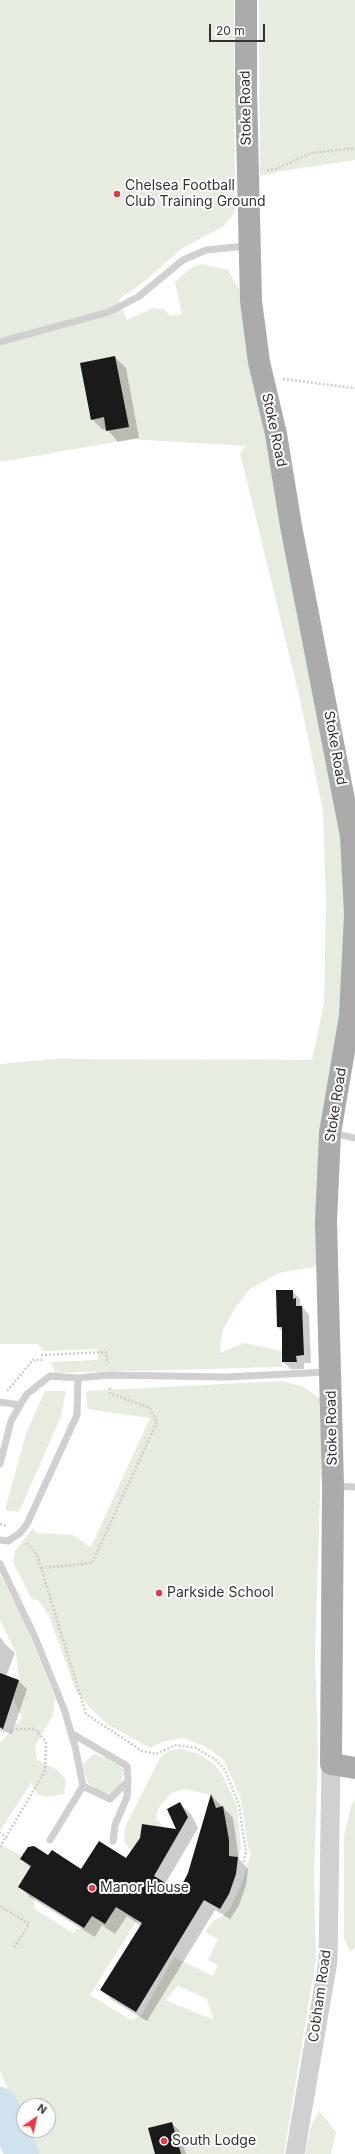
<!DOCTYPE html>
<style>
body{margin:0}
#map{position:relative;width:355px;height:2154px;overflow:hidden;background:#fff;font-family:Inter,sans-serif}
canvas{display:block}
.north{position:absolute;left:16px;top:2098px;width:40px;height:40px;box-sizing:border-box;background:#fff;border:1px solid #adadad;border-radius:50%;rotate:34deg;font-size:11px;font-weight:700;line-height:16px;text-align:center;color:#333}
.north::after{content:'';display:block;margin:auto;width:14px;height:18px;background:#e63946;clip-path:polygon(50% 0,100% 100%,50% 72%,0 100%)}
.scale{position:absolute;left:209px;top:24px;width:56px;height:18px;box-sizing:border-box;border:2px solid #333;border-top:0;padding-left:5px;font-size:12px;line-height:14px;white-space:nowrap;color:#333;-webkit-text-stroke:3px #fff;paint-order:stroke}
</style>
<div id="map">
<canvas width="355" height="2154"></canvas>
<div class="north">N</div>
<div class="scale">20 m</div>
</div>
<script>
const context = document.querySelector('canvas').getContext('2d');
context.lineJoin = 'round';
function paint(path, color) { context.fillStyle = color; context.fill(path, 'evenodd'); }
const poly = rows => new Path2D(rows.map(r => 'M' + r).join(''));
function strokePath(path, color, width, dash) { context.strokeStyle = color; context.lineWidth = width; context.lineCap = dash ? 'butt' : 'round'; context.setLineDash(dash || []); context.stroke(path); }
function write(font, color, halo, rows, align = 'center') {
  context.font = font + ' Inter,sans-serif'; context.lineWidth = 4; context.setLineDash([]); context.textBaseline = 'middle'; context.strokeStyle = halo; context.fillStyle = color; for (const [text, x, y, turn = 0] of rows) {
    context.save(); context.translate(x, y); context.rotate((+turn || 0) * Math.PI / 180); context.textAlign = isNaN(turn) ? turn : align; if (halo) context.strokeText(text, 0, 0); context.fillText(text, 0, 0); context.restore();
  }
}
paint(poly([
 [0,0,234,0,235,212,224,226,181,249,145,281,118,300,127,320,153,308,164,309,171,316,182,314,175,282,189,269,201,264,228,270,238,287,243,300,346,836,350,917,319,1262,314,1267,279,1273,250,1289,234,1309,222,1332,220,1353,244,1343,282,1351,281,1367,55,1373,51,1362,98,1360,98,1349,43,1351,38,1344,0,1344,0,1064,53,1059,312,1060,324,1004,326,902,323,811,300,699,240,453,246,446,132,439,0,462],
 [259,0,355,0,355,160,282,171,260,176],
 [282,1381,304,1387,323,1401,315,1654,318,1752,314,1874,316,1958,284,2154,37,2154,26,2130,48,2130,48,2106,24,2106,24,2125,0,2071,0,1844,22,1856,31,1866,35,1909,73,1933,77,1929,84,1928,92,1916,105,1924,116,1907,137,1920,90,1995,131,2020,142,2014,174,1957,213,1976,218,1965,208,1960,218,1939,205,1932,213,1921,223,1916,231,1907,242,1883,251,1853,248,1847,241,1799,224,1760,206,1747,184,1738,165,1741,150,1748,107,1724,90,1708,76,1691,49,1616,39,1601,31,1598,13,1562,15,1551,33,1528,37,1533,73,1535,91,1547,150,1418,88,1409,86,1391],
 [178,1986,207,1999,214,2020,165,2000],
 [45,1391,66,1391,61,1416,19,1512,5,1510,26,1434],
 [0,1574,26,1626,55,1698,53,1715,35,1746,37,1760,56,1769,66,1779,64,1794,46,1797,37,1794,31,1783,0,1831,0,1743,22,1718,13,1699,19,1680,16,1653,0,1620],
 [181,1749,199,1754,215,1765,223,1776,237,1806,241,1848,238,1857,229,1856,229,1840,223,1806,216,1808,212,1795,185,1789,171,1793,159,1807,156,1818,163,1827,142,1824,140,1838,131,1851,124,1841,125,1827,160,1758,170,1750],
 [94,1754,109,1759,124,1770,121,1783,111,1794,97,1791,88,1782,82,1765],
 [355,1799,355,1947,350,1952,344,1937,344,1836,352,1803],
 [319,2111,336,2132,331,2154,305,2154,311,2126]
]), '#e6ecdf');
paint(poly([
 [115,357,126,368,139,438,118,442,107,429,103,430,92,419],
 [292,1291,300,1299,300,1304,309,1315,311,1363,304,1363,304,1369,291,1369,283,1362,283,1332,278,1327],
 [0,1637,4,1642,4,1643,15,1653,6,1676,19,1681,27,1689,12,1734,0,1730],
 [212,1796,233,1818,239,1859,248,1869,246,1885,239,1905,230,1919,215,1910,147,2021,112,2000,101,1990,141,1926,127,1916,115,1934,102,1925,95,1937,30,1897,20,1886,31,1868,21,1859,48,1857,81,1871,126,1860,178,1831,180,1804,191,1814,198,1828,165,1884,179,1893,189,1873],
 [171,2123,179,2130,186,2154,156,2154]
]), '#0003');
strokePath(poly([
 [0,2104,22,2154]
]), '#cfe2ee', 34);
paint(poly([
 [115,356,129,427,106,431,104,417,91,420,80,363],
 [276,1290,293,1290,293,1299,296,1298,296,1306,302,1306,304,1355,296,1356,297,1362,282,1362,282,1327,277,1327],
 [0,1673,19,1680,3,1729,0,1728],
 [211,1794,216,1808,223,1806,229,1840,229,1856,238,1857,236,1874,229,1894,220,1909,204,1900,136,2012,100,1990,142,1923,116,1907,105,1924,92,1916,84,1928,18,1887,31,1866,20,1859,28,1847,34,1846,48,1855,52,1850,81,1869,99,1841,126,1858,140,1838,142,1824,176,1829,167,1809,180,1802,188,1817,154,1876,179,1891,188,1873],
 [172,2122,181,2154,155,2154,148,2128]
]), '#1a1a1a');
strokePath(poly([
 [267,170,276,169,311,153,355,148],
 [283,379,355,388],
 [41,1355,106,1352,107,1363],
 [7,1391,33,1360,44,1360],
 [0,1524,7,1526],
 [27,1543,37,1555,86,1714,142,1751,156,1754,176,1745,196,1748,216,1760,225,1770,239,1805,246,1852,239,1881,227,1908],
 [41,1568,92,1563,157,1422,150,1408,110,1393,110,1388],
 [0,1729,35,1729,46,1742,45,1771,6,1837,0,1833],
 [0,1847,6,1837],
 [0,1906,29,1924,14,1948]
]), '#cdcdcd', 2.5, [2, 2]);
strokePath(poly([
 [0,342,109,312,138,297,183,260,206,250,247,246],
 [332,1133,355,1138],
 [0,1402,20,1405],
 [0,1464,11,1421,20,1405,27,1394,50,1376,78,1378,108,1375,225,1377,328,1372],
 [335,1486,355,1487],
 [0,1540,8,1541,20,1533,27,1524,77,1415,78,1378],
 [0,1564,34,1635,64,1709,75,1746,83,1786,50,1840],
 [71,1733,127,1766,128,1781,110,1799,83,1786],
 [113,1841,115,1825,127,1797,128,1781]
]), '#d0d0d0', 7);
strokePath(poly([
 [295,2154,328,1961,331,1764]
]), '#d0d0d0', 19);
strokePath(poly([
 [246,0,246,89,251,301,259,362,276,434,291,526,351,836,355,914,350,1016,330,1133,326,1221,333,1486,331,1764,355,1768]
]), '#ababab', 22);
for (const [x, y, r, color] of [
 [117,194,4,"#e63946"],
 [159,1593,4,"#e63946"],
 [92,1888,4,"#e63946"],
 [164,2141,4,"#e63946"]
]) { const dot = new Path2D(); dot.arc(x, y, r, 0, 2 * Math.PI); context.fillStyle = color; context.fill(dot); strokePath(dot, '#fff', 1.5); }
write('14px', '#333', '#fff', [
 ["Stoke Road",246,108,-91],
 ["Stoke Road",274,430,78],
 ["Stoke Road",335,748,80],
 ["Stoke Road",336,1105,-81],
 ["Stoke Road",332,1428,-91],
 ["Cobham Road",320,1996,-82]
]);
write('14px', '#333', '#fff', [
 ["Chelsea Football",125,186],
 ["Club Training Ground",125,202],
 ["Parkside School",167,1593],
 ["Manor House",100,1888],
 ["South Lodge",172,2141]
], 'left');
</script>
